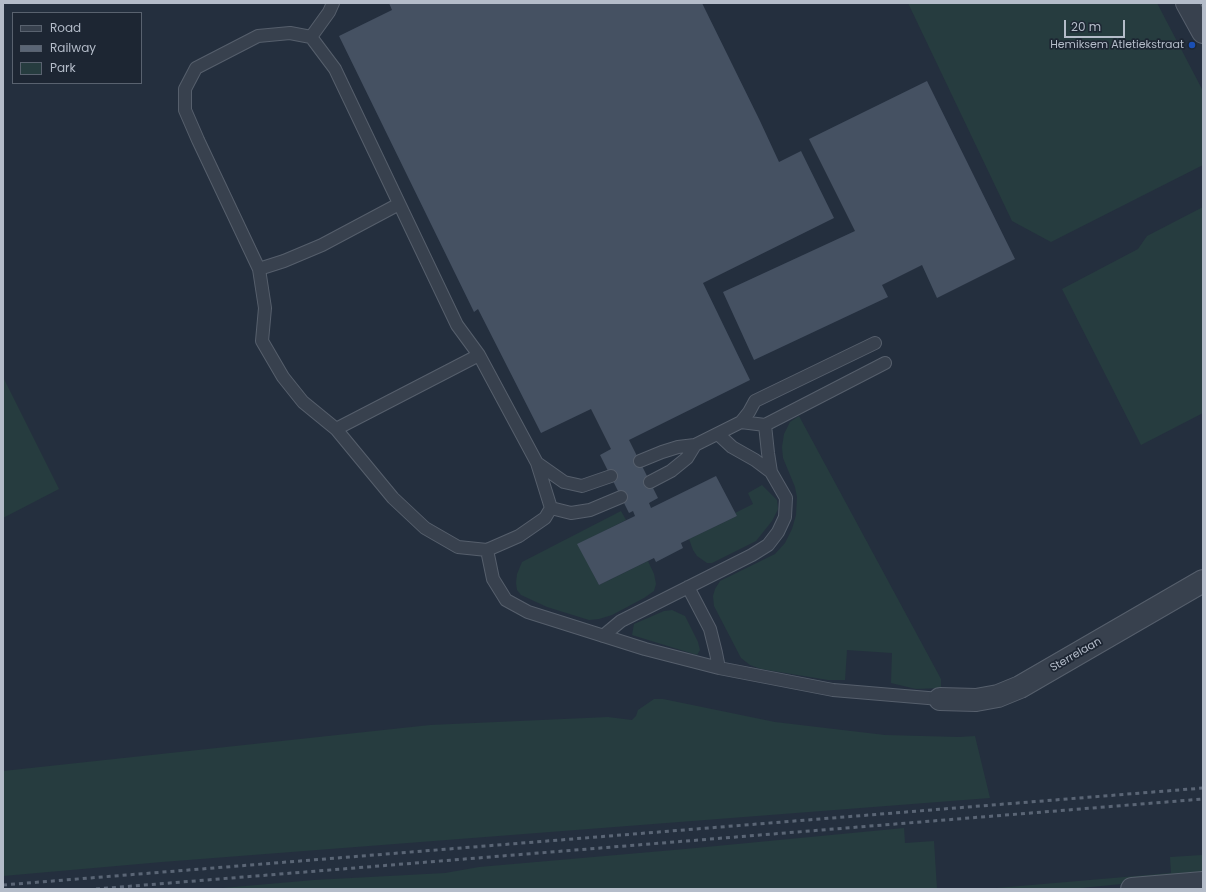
<!DOCTYPE html>
<style>
body{margin:0}
#map{position:relative;width:1206px;height:892px;overflow:hidden;background:#242f3e;font-family:Poppins,sans-serif}
canvas{display:block}
.frame{position:absolute;inset:0;border:4px solid #b4bcc9;pointer-events:none}
.legend{position:absolute;left:12px;top:12px;width:130px;height:72px;box-sizing:border-box;background:#1d2633;border:1px solid #59626f;margin:0;padding:5px 7px;list-style:none;font-size:12px;color:#b4bcc9}
.legend li{display:flex;align-items:center;gap:8px;height:20px}
.legend b{width:20px;border:1px solid #59626f}
.scale{position:absolute;left:1064px;top:20px;width:61px;height:18px;box-sizing:border-box;border:2px solid #b4bcc9;border-top:0;padding-left:5px;font-size:12px;line-height:14px;white-space:nowrap;color:#b4bcc9;-webkit-text-stroke:3px #1d2633;paint-order:stroke}
</style>
<div id="map">
<canvas width="1206" height="892"></canvas>
<div class="frame"></div>
<ul class="legend">
<li><b style="height:5px;background:#38414e"></b>Road</li>
<li><b style="height:5px;background:#5a6575"></b>Railway</li>
<li><b style="height:11px;background:#263c3f"></b>Park</li>
</ul>
<div class="scale">20 m</div>
</div>
<script>
const context = document.querySelector('canvas').getContext('2d');
context.lineJoin = 'round';
function paint(path, color) { context.fillStyle = color; context.fill(path, 'evenodd'); }
const poly = rows => new Path2D(rows.map(r => 'M' + r).join(''));
function strokePath(path, color, width, dash) { context.strokeStyle = color; context.lineWidth = width; context.lineCap = dash ? 'butt' : 'round'; context.setLineDash(dash || []); context.stroke(path); }
function write(font, color, halo, rows, align = 'center') {
  context.font = font + ' Poppins,sans-serif'; context.lineWidth = 3.5; context.setLineDash([]); context.textBaseline = 'middle'; context.strokeStyle = halo; context.fillStyle = color; for (const [text, x, y, turn = 0] of rows) {
    context.save(); context.translate(x, y); context.rotate((+turn || 0) * Math.PI / 180); context.textAlign = isNaN(turn) ? turn : align; if (halo) context.strokeText(text, 0, 0); context.fillText(text, 0, 0); context.restore();
  }
}
paint(poly([
 [908,3,1157,3,1203,91,1203,165,1051,242,1012,221],
 [1203,207,1203,413,1141,445,1062,289,1138,249,1147,236],
 [3,377,59,489,3,518],
 [799,416,941,679,941,688,916,689,891,683,892,653,847,650,845,680,828,680,761,669,750,665,741,658,714,606,713,596,715,589,720,581,775,554,785,543,792,529,796,515,797,497,795,487,783,458,782,447,784,434,790,422],
 [762,485,777,500,778,509,772,521,756,541,712,563,707,563,697,556,693,550,689,539,737,516,735,513,753,504,748,493],
 [621,511,626,520,578,544,599,585,648,561,654,574,656,584,654,591,644,598,612,615,599,619,589,620,547,607,521,595,517,590,516,583,517,574,522,562],
 [672,610,685,616,698,642,700,650,697,655,632,635,634,624,664,611],
 [654,699,663,699,775,722,885,735,959,737,975,736,990,798,162,862,3,876,3,771,430,725,608,717,632,720,636,716,638,710],
 [904,828,905,843,934,841,937,889,211,889,314,880,445,873,479,867,685,849],
 [1202,855,1203,876,1071,889,985,889,1171,873,1170,857]
]), '#263c3f');
paint(poly([
 [389,3,702,3,760,121,779,162,801,151,834,218,703,283,750,380,629,440,658,498,649,503,651,508,716,476,737,516,681,543,683,548,656,562,654,558,599,585,577,544,635,516,633,511,629,513,600,455,611,449,591,409,541,433,478,309,474,312,339,36,392,10],
 [927,81,1015,259,937,298,922,265,882,285,888,297,754,360,723,292,855,231,809,139]
]), '#455162');
const service = poly([
 [311,37,329,12,333,3],
 [259,269,284,261,322,245,399,204],
 [741,422,765,425,885,363],
 [336,429,479,355],
 [718,434,732,447,755,460,771,472],
 [640,461,662,452,678,447,695,445,741,422,749,412,755,401,875,343],
 [537,463,551,508,545,518,519,536,487,550,458,547,425,528,393,498,336,429,303,402,283,377,262,341,265,308,259,269,198,140,185,110,185,89,196,68,258,36,290,33,311,37,335,69,457,325,479,355,537,463,564,482,582,486,611,476],
 [650,482,671,471,687,458,695,445],
 [551,508,571,513,590,510,621,497],
 [487,550,493,579,506,600,528,612,645,649,719,668,833,690,940,699],
 [688,587,710,629,716,653,719,668],
 [603,636,621,621,752,555,768,545,778,532,785,517,786,498,771,472,768,453,765,425]
]);
const minor = poly([
 [940,699,976,700,998,696,1020,687,1203,581],
 [1132,889,1203,883]
]);
const tertiary = poly([
 [1187,3,1203,32]
]);
strokePath(service, '#565f6c', 14);
strokePath(minor, '#565f6c', 24);
strokePath(tertiary, '#565f6c', 24);
strokePath(service, '#38414e', 12);
strokePath(minor, '#38414e', 22);
strokePath(tertiary, '#38414e', 22);
strokePath(poly([
 [3,885,1203,788],
 [96,889,1203,799]
]), '#5a6575', 3, [4, 4]);
for (const [x, y, r, color] of [
 [1192,45,4,"#1a4fb4"]
]) { const dot = new Path2D(); dot.arc(x, y, r, 0, 2 * Math.PI); context.fillStyle = color; context.fill(dot); strokePath(dot, '#1d2633', 1.5); }
write('11px', '#b4bcc9', '#1d2633', [
 ["Hemiksem Atletiekstraat",1184,45]
], 'right');
write('11px', '#b4bcc9', '#1d2633', [
 ["Sterrelaan",1076,655,-30]
]);
</script>
